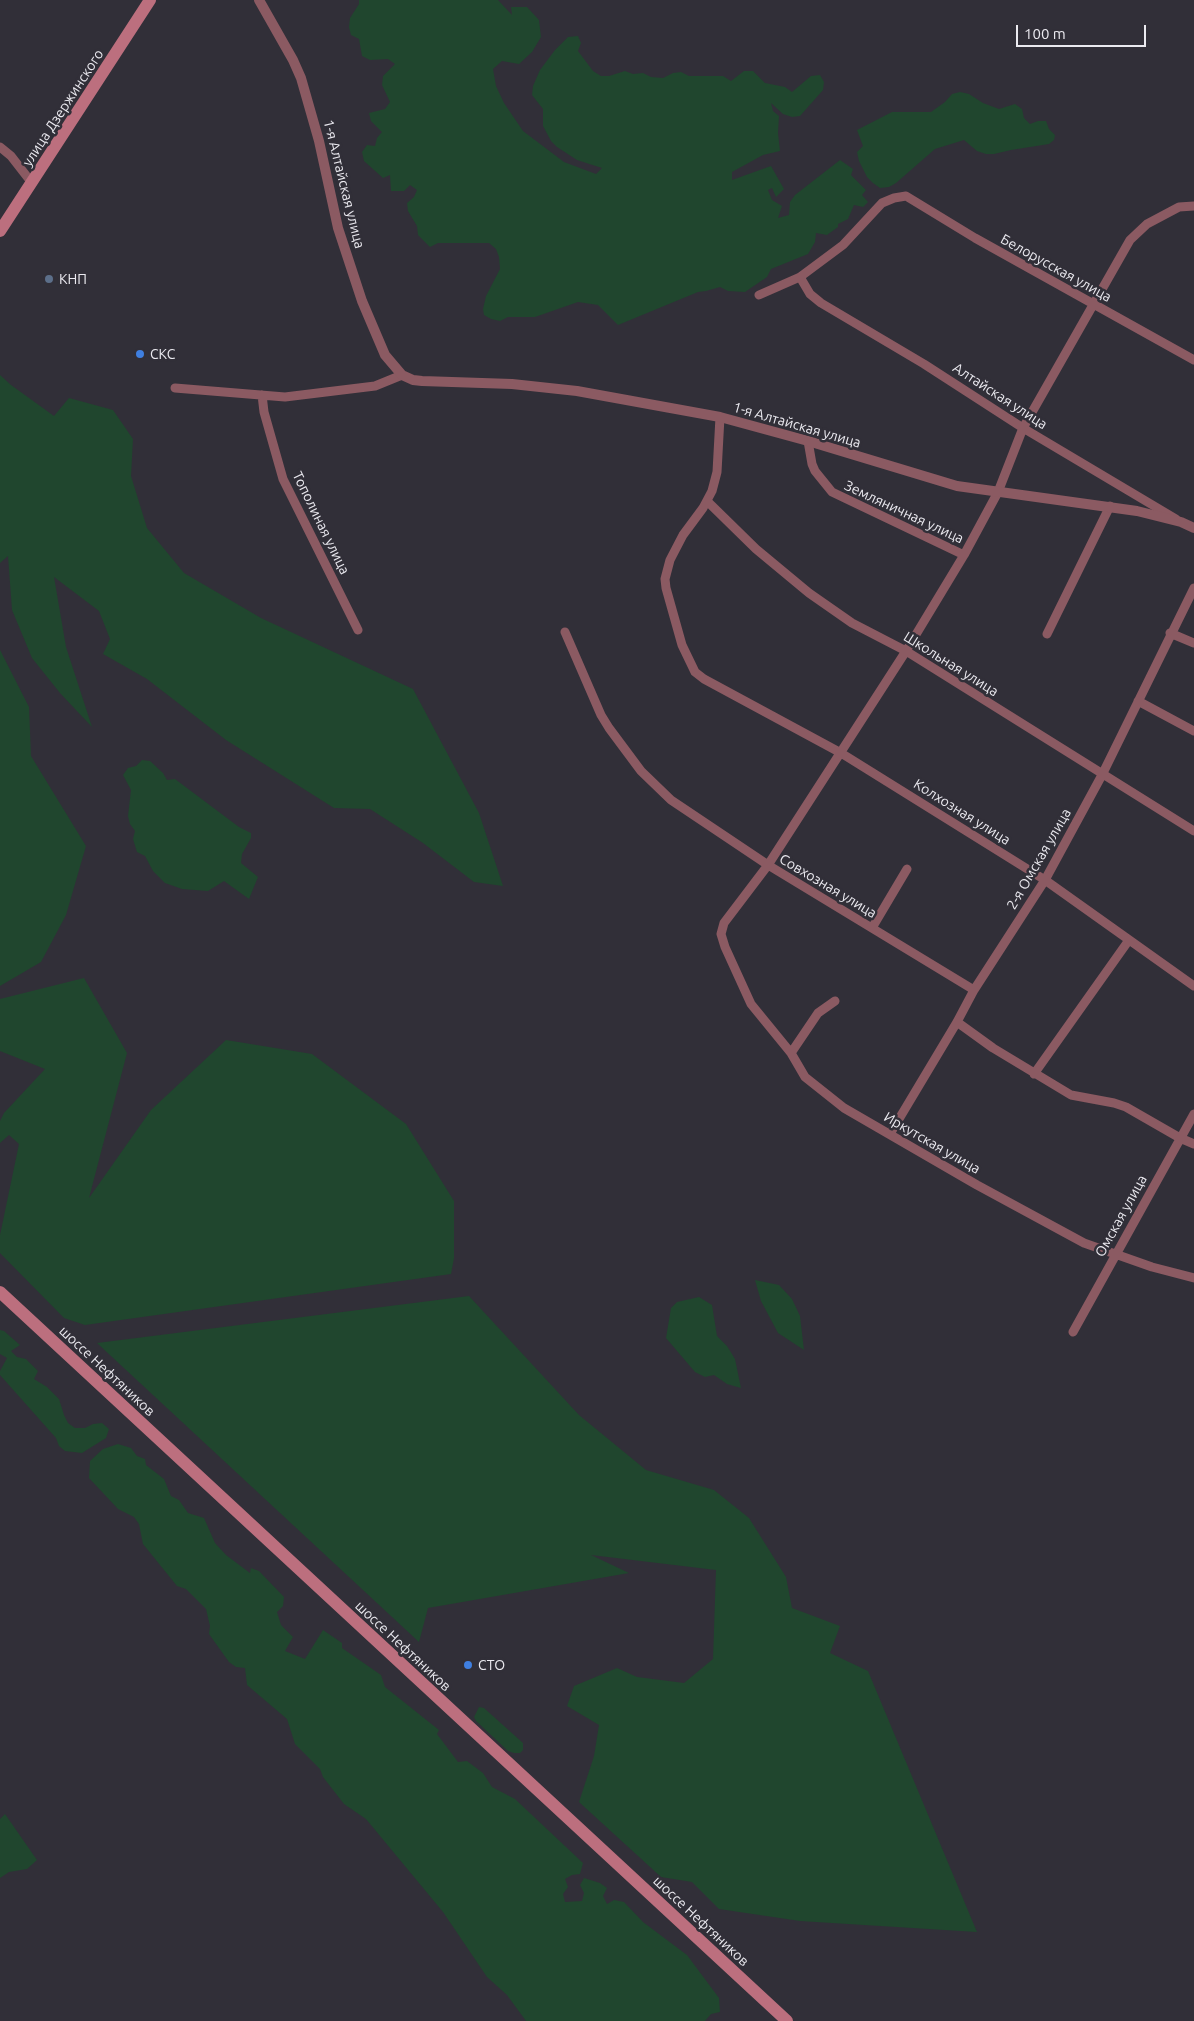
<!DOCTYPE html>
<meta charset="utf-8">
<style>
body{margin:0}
#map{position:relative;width:1194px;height:2021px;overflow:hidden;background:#312f38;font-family:Ubuntu,sans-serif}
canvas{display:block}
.scale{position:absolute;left:1016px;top:25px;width:130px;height:22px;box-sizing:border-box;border:2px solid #ebeaf0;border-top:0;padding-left:6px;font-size:15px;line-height:18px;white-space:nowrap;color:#ebeaf0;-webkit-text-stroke:4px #312f38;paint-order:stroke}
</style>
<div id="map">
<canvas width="1194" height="2021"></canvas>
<div class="scale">100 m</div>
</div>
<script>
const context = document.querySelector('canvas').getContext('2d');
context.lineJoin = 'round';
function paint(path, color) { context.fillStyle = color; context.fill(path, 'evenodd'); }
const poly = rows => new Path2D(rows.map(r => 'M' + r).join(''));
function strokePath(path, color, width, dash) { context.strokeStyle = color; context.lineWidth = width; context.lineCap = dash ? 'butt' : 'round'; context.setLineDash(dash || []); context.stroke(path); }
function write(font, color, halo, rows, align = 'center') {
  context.font = font + ' Ubuntu,sans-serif'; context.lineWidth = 5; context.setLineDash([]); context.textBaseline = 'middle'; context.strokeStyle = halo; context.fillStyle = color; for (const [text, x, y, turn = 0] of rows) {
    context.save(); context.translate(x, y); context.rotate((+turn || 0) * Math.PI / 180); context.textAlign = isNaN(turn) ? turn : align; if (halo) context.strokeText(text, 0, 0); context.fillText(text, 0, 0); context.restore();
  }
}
paint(poly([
 [359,0,498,0,512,15,511,7,527,7,539,20,541,37,532,52,519,64,502,61,493,69,496,86,504,103,523,131,564,162,596,174,602,168,577,160,557,147,551,141,543,126,543,109,532,95,533,86,540,70,555,50,568,37,578,36,581,43,578,51,593,71,601,76,609,76,625,71,633,74,643,73,651,77,663,78,673,73,681,72,689,76,723,76,731,81,744,71,753,71,765,83,785,87,792,92,811,76,820,75,824,82,823,90,800,116,792,117,783,114,771,103,773,111,779,116,778,133,780,151,763,155,732,172,732,180,771,166,784,189,776,197,772,188,768,190,772,200,782,206,778,218,789,215,790,202,795,195,840,160,853,169,851,175,866,190,862,195,868,202,863,207,854,205,848,219,838,224,838,227,827,235,816,233,815,242,808,254,771,269,767,277,745,292,728,291,720,287,706,291,698,292,618,325,598,305,578,302,535,317,508,317,500,321,491,319,484,315,483,309,486,296,500,269,499,257,496,249,489,243,438,243,430,247,418,235,417,226,408,211,407,203,414,197,417,190,410,185,404,191,391,191,390,175,383,178,364,161,362,152,367,145,375,146,377,138,382,132,371,121,369,113,385,109,390,102,382,85,383,76,395,64,388,59,370,60,362,56,359,39,351,35,349,27,350,18,359,4],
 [960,92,969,94,983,103,999,109,1015,104,1022,109,1024,118,1030,124,1038,121,1046,121,1049,129,1055,135,1054,140,1049,144,1011,150,994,154,986,154,977,151,964,140,935,149,896,183,889,187,880,188,873,183,867,177,859,161,857,152,863,146,857,130,892,112,931,112,945,102,952,94],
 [0,375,11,385,54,416,69,398,113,410,133,439,131,476,147,528,184,573,261,618,413,689,479,813,503,886,474,882,423,843,370,809,334,808,226,740,147,679,103,654,110,639,99,611,54,577,66,647,92,727,60,693,32,658,12,610,8,556,0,563],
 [0,650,29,707,31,756,86,846,66,915,41,962,0,986],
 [142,760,150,761,163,773,167,780,175,779,239,827,251,833,251,838,242,854,241,863,258,877,249,899,224,881,208,891,182,889,165,883,153,871,145,856,137,852,133,839,135,831,130,824,128,816,131,790,123,775,128,768,136,766],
 [84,978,127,1053,89,1198,151,1110,226,1040,312,1054,406,1124,454,1201,454,1258,451,1274,85,1325,64,1318,0,1253,0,1235,19,1144,9,1135,0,1143,0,1121,4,1113,45,1069,0,1051,0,999],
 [755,1280,779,1285,792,1299,800,1316,804,1350,778,1333,761,1301],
 [469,1296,579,1415,646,1470,714,1490,749,1518,786,1577,792,1608,840,1626,830,1653,868,1671,977,1932,800,1921,719,1909,692,1882,661,1877,579,1802,594,1756,599,1725,567,1706,574,1686,617,1668,637,1677,684,1683,713,1659,716,1570,591,1555,629,1573,428,1608,419,1642,97,1343],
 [699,1297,712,1305,717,1336,727,1346,735,1359,741,1388,727,1384,714,1375,705,1377,695,1372,666,1338,671,1308,677,1302],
 [0,1330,4,1331,20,1345,11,1351,17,1357,26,1359,38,1371,34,1379,47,1387,59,1399,64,1415,68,1423,75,1428,85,1428,93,1424,102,1423,109,1429,106,1438,82,1453,65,1451,59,1446,56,1438,0,1375,0,1371,7,1358,0,1354],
 [118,1444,131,1448,137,1456,145,1459,146,1465,164,1479,171,1496,179,1500,188,1513,204,1518,215,1543,226,1555,250,1573,251,1568,259,1571,284,1597,283,1606,277,1612,281,1625,293,1637,285,1651,305,1659,323,1630,342,1643,342,1648,381,1675,385,1687,439,1730,437,1734,458,1762,467,1761,483,1773,492,1787,515,1799,583,1863,580,1874,572,1875,565,1879,568,1887,563,1894,565,1902,582,1901,584,1893,580,1885,584,1878,600,1883,607,1888,603,1896,607,1904,614,1900,624,1902,643,1922,687,1955,719,1998,720,2012,711,2014,705,2021,526,2021,507,1995,487,1977,443,1912,366,1819,344,1804,323,1777,320,1769,295,1744,287,1719,247,1685,245,1668,236,1667,229,1662,209,1634,210,1626,206,1609,186,1589,177,1586,143,1544,139,1524,134,1517,118,1509,89,1478,90,1461,103,1449],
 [479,1707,484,1708,523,1743,523,1750,520,1753,514,1753,508,1751,476,1721,474,1717],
 [5,1814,37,1860,27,1869,9,1872,0,1878,0,1819]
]), '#20462e');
strokePath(poly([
 [0,147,11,156,32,183],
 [1194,206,1179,207,1147,224,1130,240,1023,428,998,492,964,555,906,651,768,865,724,923,721,934,725,947,751,1004,791,1053,805,1077,844,1108,977,1185,1084,1243,1152,1267,1194,1278],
 [800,277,810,294,821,303,924,364,1023,428,1176,519],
 [759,295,800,277,843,245,882,203,894,198,906,196,975,238,1194,360],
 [175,388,285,397,375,386,402,375],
 [262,395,264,412,283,479,358,630],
 [720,417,717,472,712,491,703,508,683,535,670,560,665,579,666,588,682,645,695,672,704,679,841,753,1045,880,1194,986],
 [808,441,812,464,815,471,832,492,964,555],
 [707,501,756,549,809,593,852,623,906,651,1194,831],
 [565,632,601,715,609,728,641,771,671,800,768,865,974,990],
 [1170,633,1194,643],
 [1047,634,1110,506],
 [1138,701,1194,731],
 [872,928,907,869],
 [957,1022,993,1048,1071,1095,1114,1103,1126,1107,1180,1138,1194,1144],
 [791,1053,818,1013,835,1001],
 [1034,1074,1129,940],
 [890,1134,957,1022,974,990,1045,880,1102,775,1194,588],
 [1073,1332,1194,1114]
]), '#8b5a62', 9);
strokePath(poly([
 [259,0,293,60,301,78,319,141,338,228,362,301,385,355,402,375,413,380,422,381,512,384,577,391,720,417,808,441,957,486,1137,511,1181,522,1194,528]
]), '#8b5a62', 10);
strokePath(poly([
 [0,231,150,0],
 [0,1292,787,2021]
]), '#bc6f7e', 12);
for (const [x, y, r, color] of [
 [49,279,5,"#5c6f8a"],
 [140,354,5,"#3f7fe0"],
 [468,1665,5,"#3f7fe0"]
]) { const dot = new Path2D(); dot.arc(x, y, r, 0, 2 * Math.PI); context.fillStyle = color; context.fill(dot); strokePath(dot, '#312f38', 2); }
write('14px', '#ebeaf0', '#312f38', [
 ["улица Дзержинского",63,108,-57],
 ["1-я Алтайская улица",344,184,76],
 ["Белорусская улица",1056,268,29],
 ["Алтайская улица",1000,396,33],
 ["1-я Алтайская улица",797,425,16],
 ["Земляничная улица",904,512,25],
 ["Тополиная улица",321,523,64],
 ["Школьная улица",951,664,32],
 ["Колхозная улица",962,812,32],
 ["2-я Омская улица",1039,859,-60],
 ["Совхозная улица",828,886,31],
 ["Иркутская улица",932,1143,30],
 ["Омская улица",1121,1216,-61],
 ["шоссе Нефтяников",107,1371,43],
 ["шоссе Нефтяников",403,1646,43],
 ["шоссе Нефтяников",701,1921,43]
]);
write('14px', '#ebeaf0', '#312f38', [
 ["КНП",59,279],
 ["СКС",150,354],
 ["СТО",478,1665]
], 'left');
</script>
